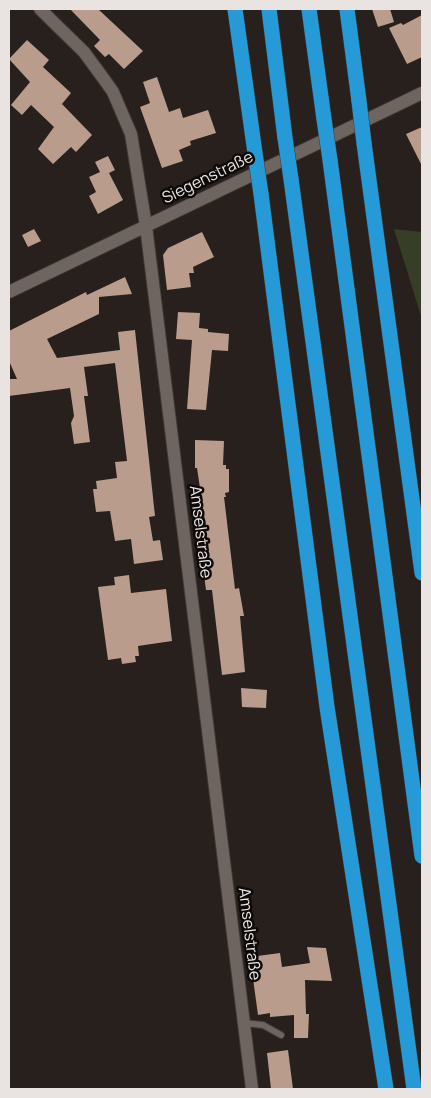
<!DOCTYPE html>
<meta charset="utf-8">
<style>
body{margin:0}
#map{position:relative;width:431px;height:1098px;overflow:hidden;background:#27201c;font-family:Manrope,sans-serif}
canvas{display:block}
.frame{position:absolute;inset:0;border:10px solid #e9e4e1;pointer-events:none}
</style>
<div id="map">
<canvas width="431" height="1098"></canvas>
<div class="frame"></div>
</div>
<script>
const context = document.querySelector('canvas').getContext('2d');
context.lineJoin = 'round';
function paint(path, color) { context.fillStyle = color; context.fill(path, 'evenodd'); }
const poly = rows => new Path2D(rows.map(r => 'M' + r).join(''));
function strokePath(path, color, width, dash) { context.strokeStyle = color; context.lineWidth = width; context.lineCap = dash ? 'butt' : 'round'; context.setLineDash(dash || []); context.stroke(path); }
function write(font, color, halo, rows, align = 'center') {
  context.font = font + ' Manrope,sans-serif'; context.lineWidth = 5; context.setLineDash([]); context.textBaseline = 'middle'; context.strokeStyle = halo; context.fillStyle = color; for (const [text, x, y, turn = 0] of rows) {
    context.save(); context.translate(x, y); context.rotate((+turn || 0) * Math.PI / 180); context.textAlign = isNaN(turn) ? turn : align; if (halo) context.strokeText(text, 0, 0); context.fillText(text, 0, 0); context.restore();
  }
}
paint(poly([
 [394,229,422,232,422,319]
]), '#363e28');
paint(poly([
 [70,9,98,9,143,51,124,69,109,54,105,57,94,46,100,40],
 [372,9,390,9,394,22,378,27],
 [422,15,422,57,407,64,389,28,401,23,403,25],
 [27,40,49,60,43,67,71,93,62,104,92,135,76,152,71,147,53,164,38,149,54,127,31,105,22,115,11,105,30,82,9,59],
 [157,77,169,112,180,108,183,118,208,110,216,133,190,141,191,145,179,150,183,161,162,168,140,107,150,103,143,82],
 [422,127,422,166,406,134],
 [108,156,115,170,109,173,123,200,98,214,89,196,96,192,89,177,100,172,95,162],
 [34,229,41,241,28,247,22,235],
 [202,232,214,257,193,267,194,273,189,273,191,287,167,290,163,255,168,248],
 [125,277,132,294,99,297,99,314,47,339,57,358,120,350,118,332,135,330,155,516,149,517,153,541,160,540,163,560,134,564,131,539,115,541,110,511,96,512,93,489,97,489,96,481,117,478,115,462,127,461,115,363,84,367,88,396,84,396,90,442,74,444,71,423,74,416,70,388,9,396,9,379,17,379,9,361,9,331,86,292,87,295],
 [178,312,200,313,199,328,208,329,208,332,229,334,228,351,212,350,206,410,187,409,192,340,176,339],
 [195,440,224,441,223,465,226,465,226,469,229,469,229,492,225,493,226,497,224,497,235,589,239,588,244,616,240,616,245,672,222,675,212,590,206,590,203,567,206,567,203,528,206,528,197,468,195,468],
 [129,575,131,593,166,589,172,641,138,646,139,656,135,656,136,662,122,664,121,658,108,660,98,587,115,585,114,577],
 [241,688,267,690,266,708,242,707],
 [307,947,326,948,332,981,305,980,306,1014,309,1014,308,1038,294,1038,294,1015,270,1017,270,1013,258,1015,250,957,280,953,282,967,310,963],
 [288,1050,293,1089,271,1089,267,1053]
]), '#b99c8b');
const lane = poly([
 [244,1023,263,1025,281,1035]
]);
const street = poly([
 [40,9,84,52,106,82,113,92,131,134,146,226,252,1089],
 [9,292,422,93]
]);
const highway = poly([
 [235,9,255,153],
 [269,9,285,138],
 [309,9,324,119],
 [347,9,359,101],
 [364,143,422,573],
 [330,160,422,856],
 [291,179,414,1089],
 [261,194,327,707,386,1089]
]);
strokePath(lane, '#403a36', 8);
strokePath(street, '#403a36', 14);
strokePath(highway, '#403a36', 16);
strokePath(lane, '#6e6560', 6);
strokePath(street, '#6e6560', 12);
strokePath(highway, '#269ad6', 15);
const highwayBridge = poly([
 [359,101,364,143],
 [324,119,330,160],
 [285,138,291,179],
 [255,153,261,194]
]);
strokePath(highwayBridge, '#403a36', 16, []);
strokePath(highwayBridge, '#269ad6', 15);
write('16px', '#e9e4e1', '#0d0a09', [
 ["Siegenstraße",208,178,-26],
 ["Amselstraße",200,532,83],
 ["Amselstraße",249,934,83]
]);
</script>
